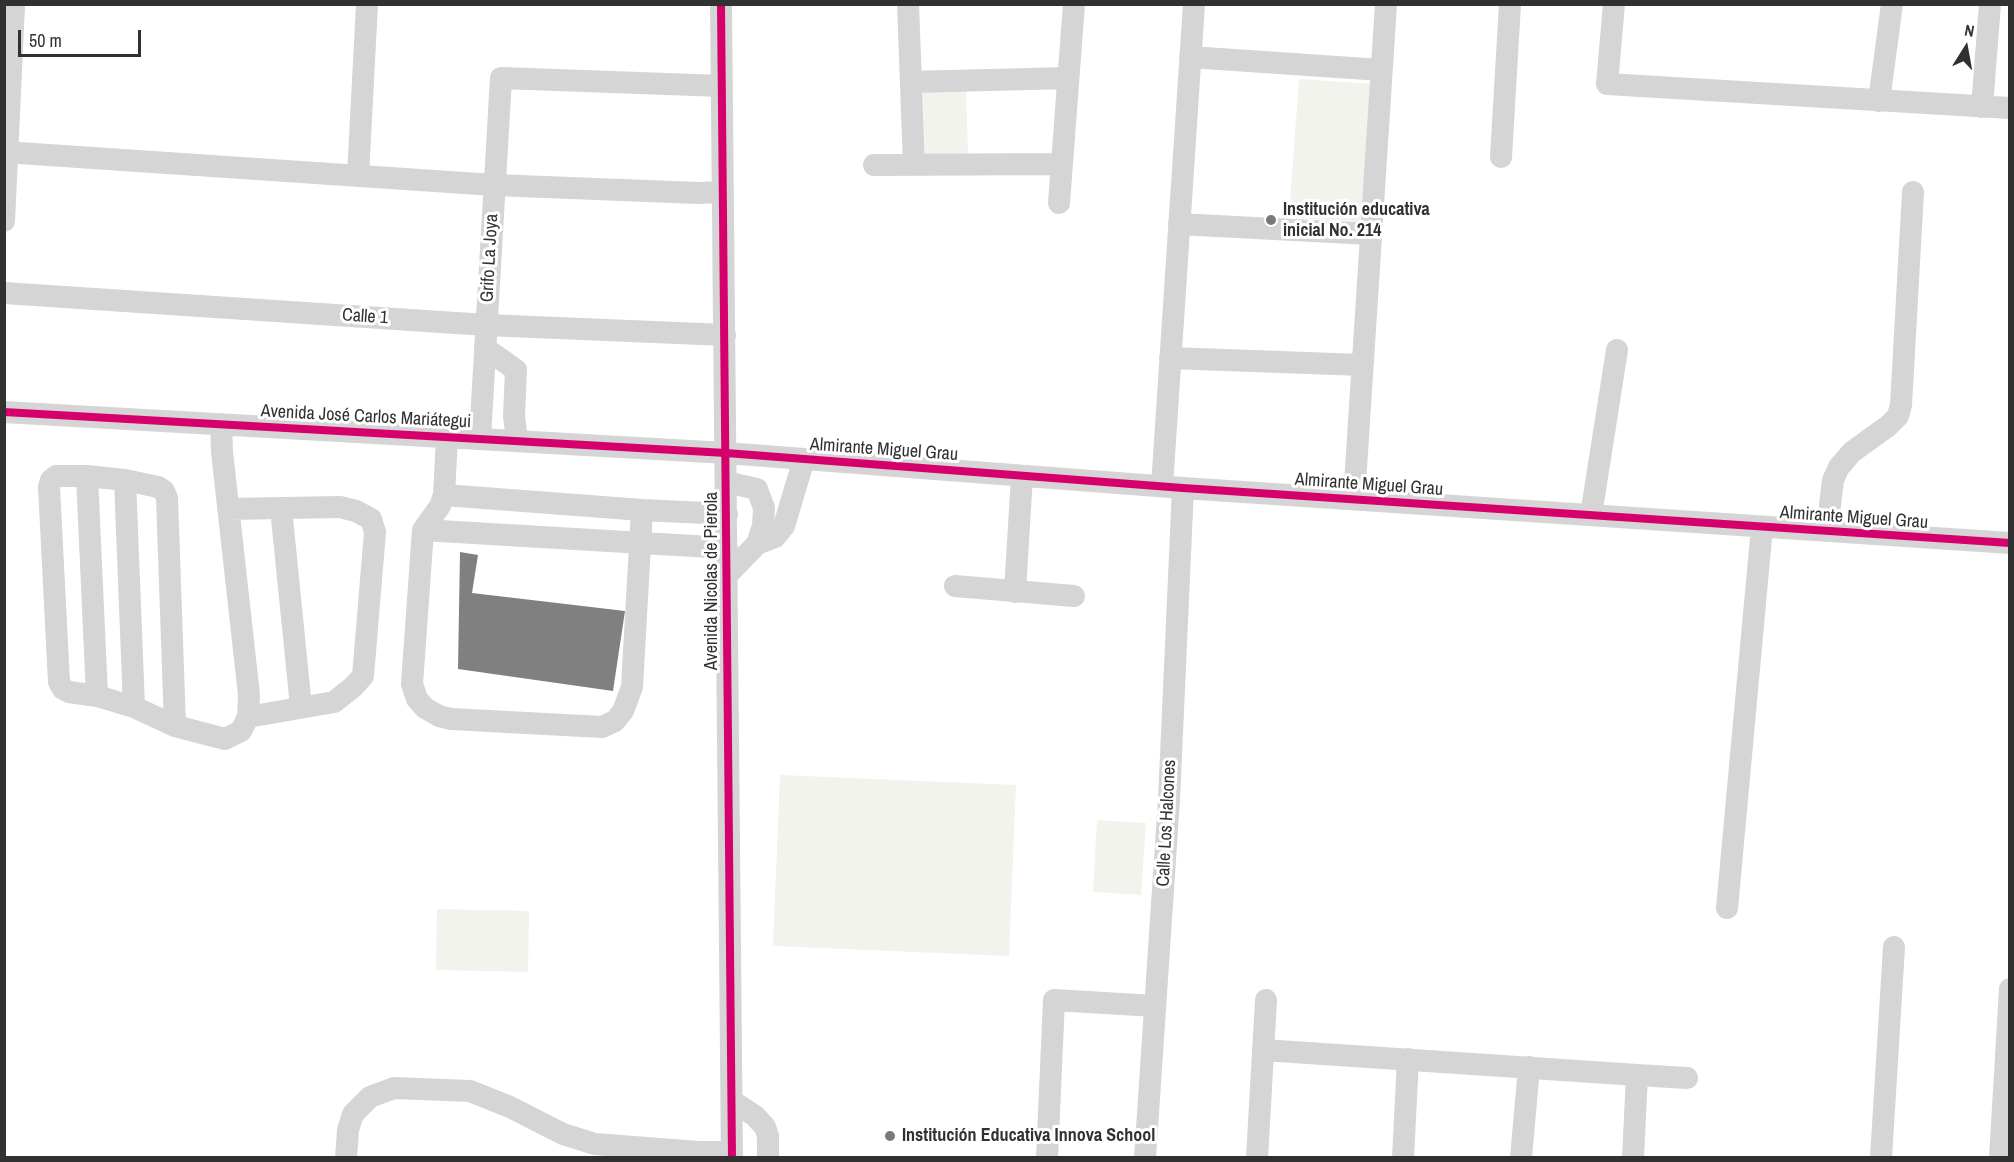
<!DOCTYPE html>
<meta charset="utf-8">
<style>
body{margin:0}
#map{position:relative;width:2014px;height:1162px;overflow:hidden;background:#fff;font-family:"Archivo Narrow",sans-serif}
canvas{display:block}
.frame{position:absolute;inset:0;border:6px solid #313131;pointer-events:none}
.north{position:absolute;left:1936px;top:18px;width:60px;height:60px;-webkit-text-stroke:4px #fff;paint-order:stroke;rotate:11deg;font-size:16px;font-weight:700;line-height:24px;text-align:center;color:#313131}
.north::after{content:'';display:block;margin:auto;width:21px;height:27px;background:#313131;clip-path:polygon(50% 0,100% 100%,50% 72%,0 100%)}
.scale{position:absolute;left:18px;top:30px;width:123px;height:27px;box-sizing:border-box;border:3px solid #313131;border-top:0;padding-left:8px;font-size:18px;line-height:21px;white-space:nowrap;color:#313131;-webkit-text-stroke:4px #fff;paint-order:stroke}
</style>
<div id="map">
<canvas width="2014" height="1162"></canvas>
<div class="frame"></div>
<div class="north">N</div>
<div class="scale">50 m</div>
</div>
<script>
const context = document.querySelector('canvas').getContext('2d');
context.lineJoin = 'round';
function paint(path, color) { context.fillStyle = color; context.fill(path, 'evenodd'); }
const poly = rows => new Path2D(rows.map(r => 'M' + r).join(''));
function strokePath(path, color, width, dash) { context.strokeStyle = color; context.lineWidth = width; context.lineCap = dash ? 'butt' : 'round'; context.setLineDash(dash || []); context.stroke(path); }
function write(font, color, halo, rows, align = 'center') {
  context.font = font + ' "Archivo Narrow",sans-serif'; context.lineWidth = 6; context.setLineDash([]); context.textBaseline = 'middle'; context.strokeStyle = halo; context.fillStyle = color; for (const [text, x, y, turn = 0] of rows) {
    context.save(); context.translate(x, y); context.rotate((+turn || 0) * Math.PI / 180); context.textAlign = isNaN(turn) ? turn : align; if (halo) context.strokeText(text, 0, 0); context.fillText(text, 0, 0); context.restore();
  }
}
paint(poly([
 [1299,79,1373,84,1362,223,1289,217],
 [966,90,968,155,925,157,923,92],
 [780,775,1016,785,1009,956,773,946],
 [1097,820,1146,823,1141,895,1093,892],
 [437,909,529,911,528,972,436,970]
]), '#f2f3ec');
paint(poly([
 [460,552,478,555,472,593,625,611,613,691,458,669]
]), '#808080');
strokePath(poly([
 [721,4,732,1158],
 [908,4,914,165],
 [1614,4,1607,84,2010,108],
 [1190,57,1381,70],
 [911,82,1068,78],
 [1879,101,1892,4],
 [1982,107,1990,4],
 [4,152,494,185,698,193,723,192],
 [1501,157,1510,4],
 [874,165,1062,164],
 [358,176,367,4],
 [1059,203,1074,4],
 [4,221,14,6],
 [1179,224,1370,234],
 [4,293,486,325,725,335],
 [485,348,516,370,514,416,517,440],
 [1170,358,1362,365],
 [4,412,726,453,1183,488,2010,543],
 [447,437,444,495,440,506,423,530,412,684,417,699,425,708,439,716,451,719,602,727,615,721,623,711,632,687,642,510],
 [480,438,501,78,722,86],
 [87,476,97,696],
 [125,480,134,707],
 [726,482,757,489,764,508,763,526,757,544,727,575],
 [1162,486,1194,4],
 [444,495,642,510,727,514],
 [1354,499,1386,4],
 [281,508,301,707],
 [228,509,340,507,356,511,371,519,375,532,363,676,353,687,334,702,248,717],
 [1591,515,1617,350],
 [423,530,727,548],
 [1827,531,1833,480,1839,467,1852,452,1888,426,1898,416,1901,405,1913,192],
 [757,544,775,537,784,526,804,459],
 [955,586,1074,596],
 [1015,592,1022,476],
 [175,726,167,498,164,491,158,487,125,480,87,476,56,476,51,480,49,487,59,682,63,689,69,692,97,696,134,707,175,726,225,739,241,731,248,717,249,695,222,452,221,424],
 [1727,908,1762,527],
 [1263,1050,1637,1075,1633,1158],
 [1637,1075,1687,1078],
 [732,1101,755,1116,765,1127,768,1136,768,1158],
 [346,1158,348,1130,353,1114,370,1097,394,1088,470,1091,510,1107,563,1134,595,1144,698,1152,732,1152],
 [1047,1158,1054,1000,1155,1006],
 [1145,1158,1169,800,1183,488],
 [1257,1158,1266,1000],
 [1403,1158,1408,1059],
 [1521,1158,1529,1067],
 [1881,1158,1894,947],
 [2000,1158,2010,989]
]), '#d5d5d5', 22);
strokePath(poly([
 [721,4,732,1158],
 [4,412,726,453,1183,488,2010,543]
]), '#d6006c', 8);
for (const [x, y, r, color] of [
 [1271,220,6,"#797979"],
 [890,1136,6,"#797979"]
]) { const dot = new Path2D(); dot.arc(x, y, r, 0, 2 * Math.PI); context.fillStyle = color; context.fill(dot); strokePath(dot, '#fff', 2); }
write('bold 18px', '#313131', '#fff', [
 ["Institución educativa",1283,210],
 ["inicial No. 214",1283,231],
 ["Institución Educativa Innova School",902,1136]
], 'left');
write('18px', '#313131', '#fff', [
 ["Grifo La Joya",490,258,-87],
 ["Calle 1",365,317,4],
 ["Avenida José Carlos Mariátegui",366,417,3],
 ["Almirante Miguel Grau",884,450,4],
 ["Almirante Miguel Grau",1369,485,4],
 ["Almirante Miguel Grau",1854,518,4],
 ["Avenida Nicolas de Pierola",712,581,-90],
 ["Calle Los Halcones",1167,823,-87]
]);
</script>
